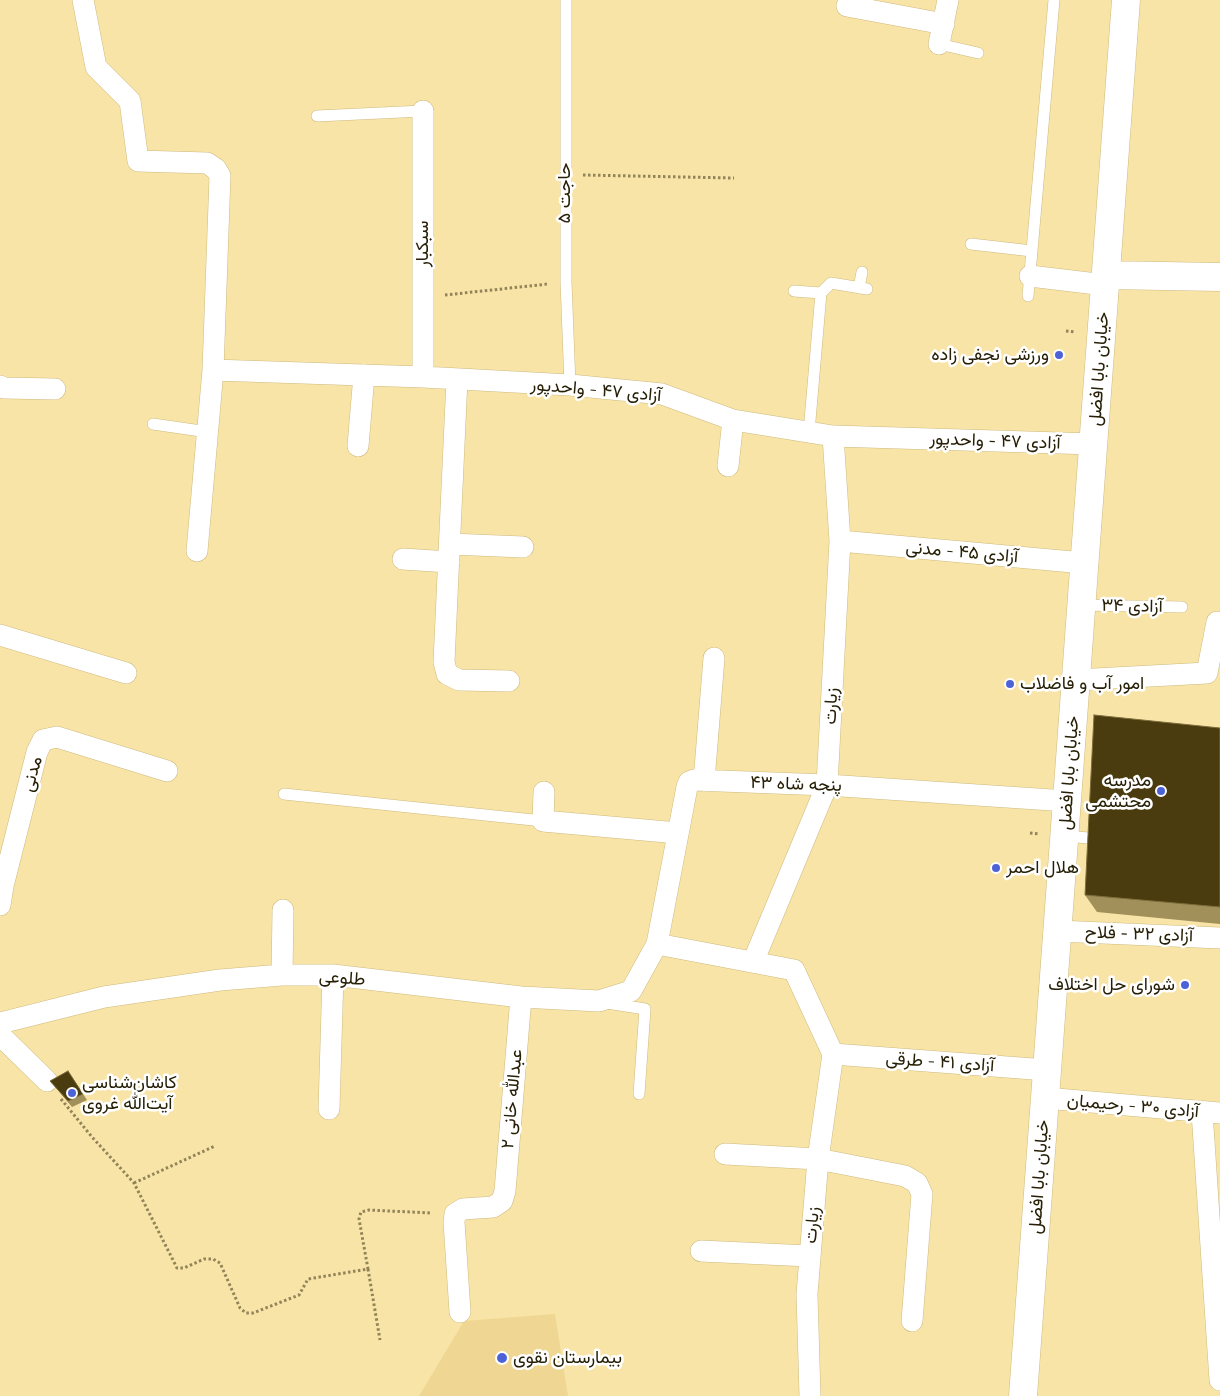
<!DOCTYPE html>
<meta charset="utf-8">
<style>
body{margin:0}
canvas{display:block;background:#f8e4a7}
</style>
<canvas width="1220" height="1396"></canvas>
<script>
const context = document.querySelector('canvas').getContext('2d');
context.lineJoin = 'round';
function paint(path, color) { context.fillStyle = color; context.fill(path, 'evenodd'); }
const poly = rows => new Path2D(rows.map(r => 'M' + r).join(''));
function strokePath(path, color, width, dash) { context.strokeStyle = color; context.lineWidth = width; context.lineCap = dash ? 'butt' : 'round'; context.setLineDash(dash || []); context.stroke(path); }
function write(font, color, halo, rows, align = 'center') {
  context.font = font + ' Raleway,Vazirmatn,sans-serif'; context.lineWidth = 5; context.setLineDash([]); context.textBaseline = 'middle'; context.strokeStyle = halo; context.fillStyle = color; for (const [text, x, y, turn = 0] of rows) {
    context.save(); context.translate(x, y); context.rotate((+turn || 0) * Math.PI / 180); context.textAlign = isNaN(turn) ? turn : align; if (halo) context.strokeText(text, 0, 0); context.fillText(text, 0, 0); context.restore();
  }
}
paint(poly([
 [555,1314,568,1396,419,1396,464,1321]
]), '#efd793');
const lane = poly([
 [566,0,566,282,570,385],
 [939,44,978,53],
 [317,116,423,111],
 [971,244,1032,251],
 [859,288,862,272],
 [794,291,821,293],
 [1028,296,1054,0],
 [153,424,208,432],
 [809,432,821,293,831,283,867,289],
 [1082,605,1182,607],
 [284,794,543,821],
 [1065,836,1100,839],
 [607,1003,645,1009,639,1094]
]);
const street = poly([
 [83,0,96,67,130,101,138,161,207,163,216,169,220,176,213,370,197,551],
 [847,6,944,24],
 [939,44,948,0],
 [423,111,423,377],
 [1030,276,1105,285],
 [213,370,423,377,570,385,662,394,733,420,833,436,1093,444],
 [457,379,444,662,447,674,459,680,509,681],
 [0,386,4,388,55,389],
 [358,446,364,375],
 [728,466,733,420],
 [840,541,1084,563],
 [450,544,523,547],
 [403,559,449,562],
 [0,635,126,673],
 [1076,680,1207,673,1217,622],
 [704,781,714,658],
 [544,792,543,821,678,833],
 [0,905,3,886,37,752,43,740,57,737,167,771],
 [1057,931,1220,938],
 [657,944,794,970,833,1054],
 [753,962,827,785,840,541,833,436],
 [282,975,283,910],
 [0,1023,104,997,220,980,282,975,333,975,521,997,599,1001,631,991,657,944,687,787,689,782,694,780,827,785,1067,801],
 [0,1035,47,1081],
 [833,1054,1047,1070],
 [1045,1098,1220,1113],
 [329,1109,333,975],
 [1202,1112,1220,1380],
 [725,1154,818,1159,905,1176,917,1183,922,1194,912,1321],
 [701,1251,809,1256],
 [460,1312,454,1222,455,1214,463,1209,493,1207,502,1201,505,1191,521,997],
 [810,1396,807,1294,818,1159,833,1054]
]);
const secondary = poly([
 [1106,275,1220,277],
 [1023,1396,1126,0]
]);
strokePath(lane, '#ceba7e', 12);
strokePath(street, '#ceba7e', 22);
strokePath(secondary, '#ceba7e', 29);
strokePath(poly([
 [583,175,734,178],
 [445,295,548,284],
 [1066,331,1075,332],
 [1030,833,1039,834],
 [61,1099,92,1137,134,1183,177,1268,184,1268,204,1259,213,1259,220,1263,240,1308,246,1313,253,1313,299,1295,308,1279,368,1269,359,1219,361,1212,369,1210,431,1213],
 [134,1183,215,1146],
 [368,1269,380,1340]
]), '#928459', 3, [2.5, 2.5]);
strokePath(lane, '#fff', 11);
strokePath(street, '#fff', 21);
strokePath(secondary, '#fff', 28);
paint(poly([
 [1220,728,1220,924,1097,912,1085,895],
 [68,1071,87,1100,72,1107,50,1081]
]), '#a1905a');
const building = poly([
 [1094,715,1220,728,1220,907,1085,895,1094,715],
 [68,1071,83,1094,68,1101,50,1081,68,1071]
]);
paint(building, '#4a3c0e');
strokePath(building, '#7e6e3c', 1);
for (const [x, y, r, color] of [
 [1059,355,5,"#4d62d7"],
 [1010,684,5,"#4d62d7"],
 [1161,791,5,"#4d62d7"],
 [996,868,5,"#4d62d7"],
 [1185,985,5,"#4d62d7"],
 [72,1093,5,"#4d62d7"],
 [502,1358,6,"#4d62d7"]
]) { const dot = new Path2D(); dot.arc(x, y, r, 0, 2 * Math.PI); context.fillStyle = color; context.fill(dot); strokePath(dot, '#fff', 2); }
write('18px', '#272007', '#fff', [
 ["حاجت ۵",565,193,-90],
 ["سبکبار",423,244,-90],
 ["خیابان بابا افضل",1099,369,-86],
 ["آزادی ۴۷ - واحدپور",596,390,5],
 ["آزادی ۴۷ - واحدپور",995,441,2],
 ["آزادی ۴۵ - مدنی",962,552,5],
 ["آزادی ۳۴",1132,606,1],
 ["زیارت",831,706,-87],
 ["خیابان بابا افضل",1069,773,-86],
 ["مدنی",32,774,-74],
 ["پنجه شاه ۴۳",796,784,2],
 ["آزادی ۳۲ - فلاح",1139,934,2],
 ["طلوعی",342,978,4],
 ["آزادی ۴۱ - طرقی",940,1062,4],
 ["عبدالله خانی ۲",512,1099,-85],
 ["آزادی ۳۰ - رحیمیان",1133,1106,5],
 ["خیابان بابا افضل",1039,1177,-86],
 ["زیارت",812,1225,-85]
]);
write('18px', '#272007', '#fff', [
 ["ورزشی نجفی زاده",1049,355,"right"],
 ["امور آب و فاضلاب",1020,684],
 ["مدرسه",1151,781,"right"],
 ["محتشمی",1151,802,"right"],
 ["هلال احمر",1006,868],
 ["شورای حل اختلاف",1175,985,"right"],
 ["کاشان‌شناسی",82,1083],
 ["آیت‌الله غروی",82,1104],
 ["بیمارستان نقوی",513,1358]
], 'left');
</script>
